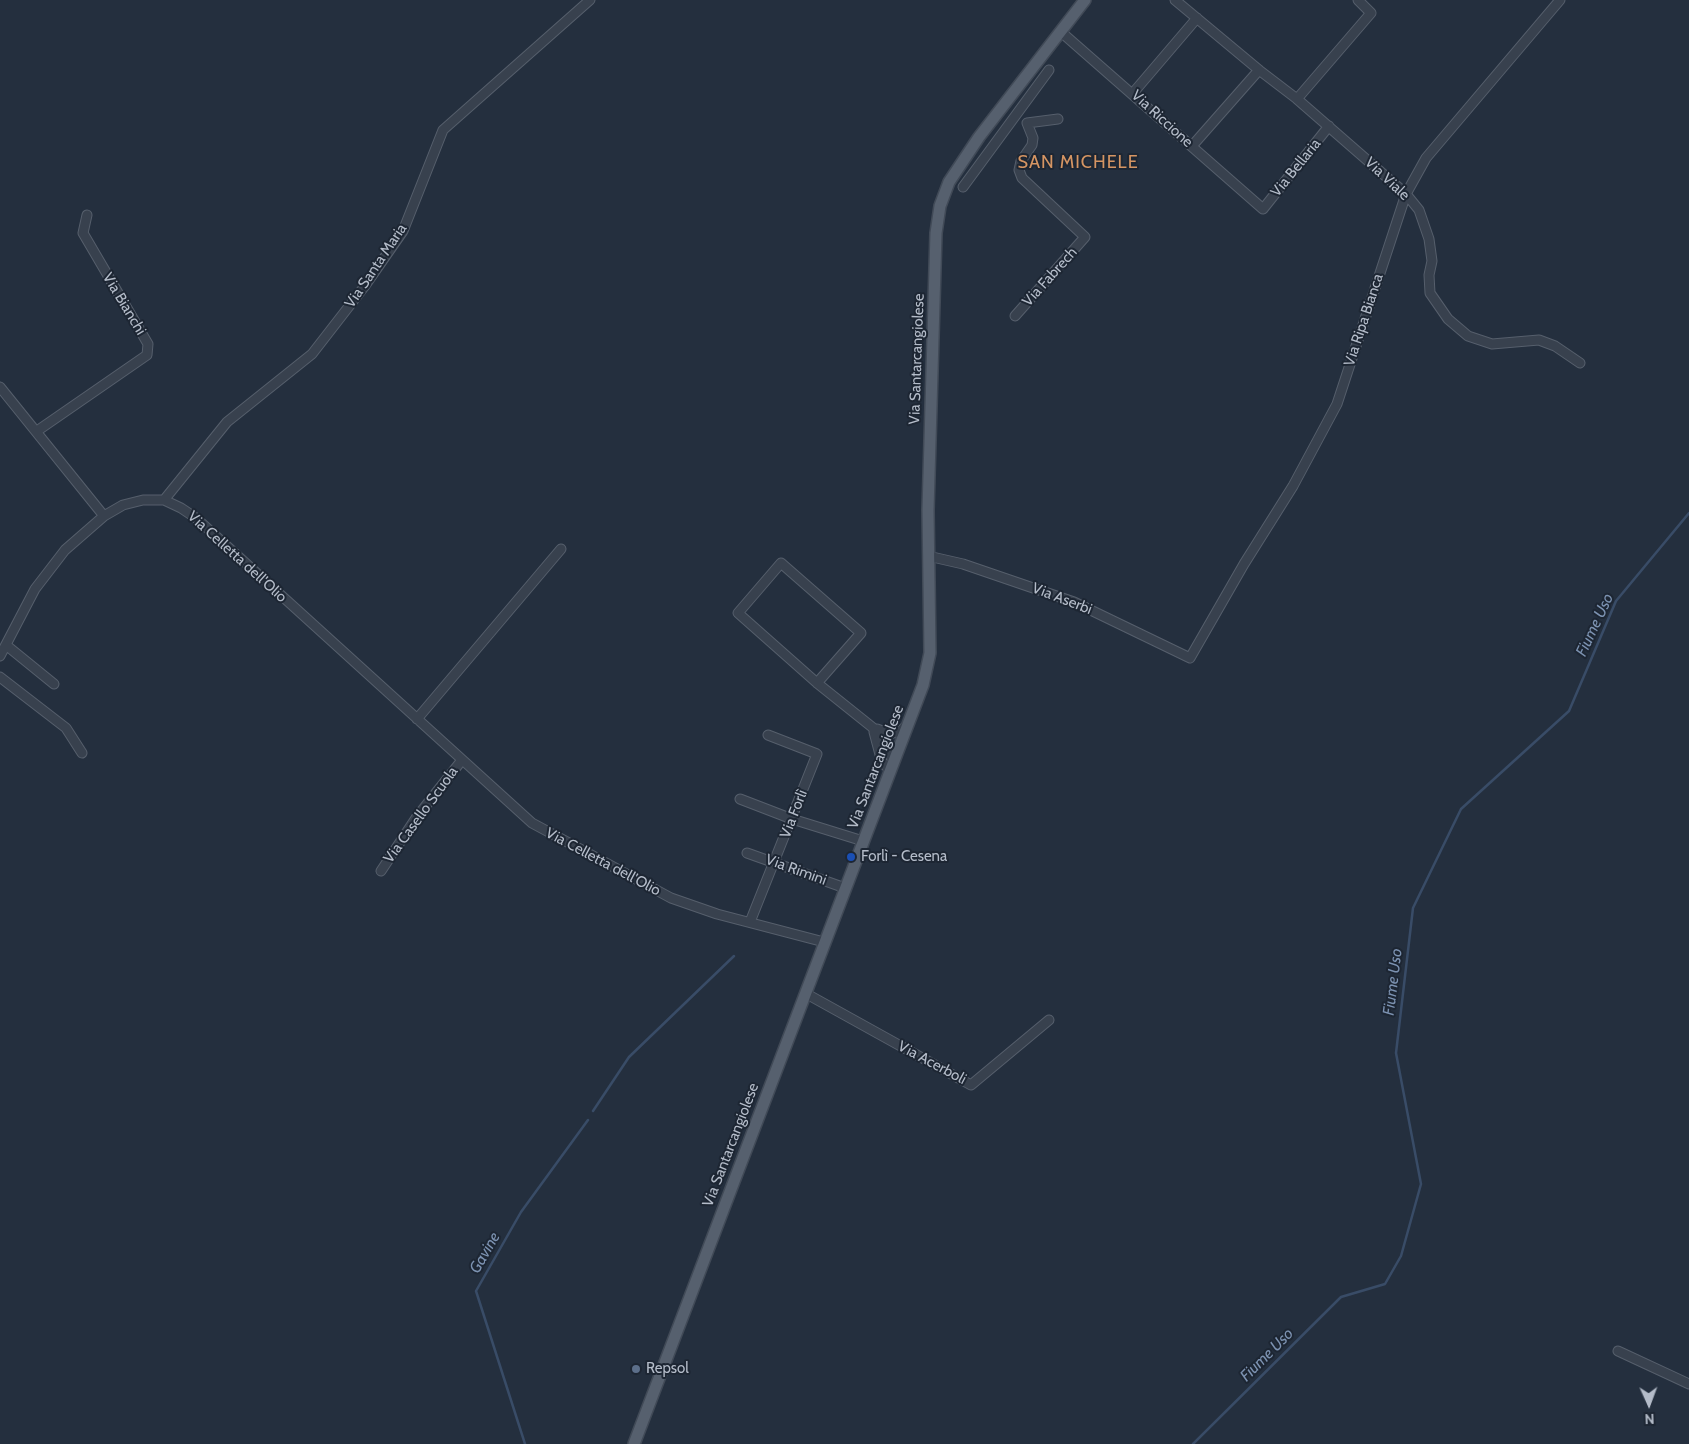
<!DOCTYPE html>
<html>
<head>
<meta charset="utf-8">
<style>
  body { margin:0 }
  #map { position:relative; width:1689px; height:1444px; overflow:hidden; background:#242f3e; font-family:Cabin,sans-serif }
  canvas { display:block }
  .north { position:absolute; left:1624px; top:1379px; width:50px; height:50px; -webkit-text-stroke:4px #1d2633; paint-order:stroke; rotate:178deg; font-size:14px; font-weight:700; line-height:20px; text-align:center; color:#b4bcc9 }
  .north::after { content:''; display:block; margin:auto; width:18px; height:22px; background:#b4bcc9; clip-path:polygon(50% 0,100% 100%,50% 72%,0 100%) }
</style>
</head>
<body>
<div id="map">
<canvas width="1689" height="1444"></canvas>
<div class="north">N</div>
</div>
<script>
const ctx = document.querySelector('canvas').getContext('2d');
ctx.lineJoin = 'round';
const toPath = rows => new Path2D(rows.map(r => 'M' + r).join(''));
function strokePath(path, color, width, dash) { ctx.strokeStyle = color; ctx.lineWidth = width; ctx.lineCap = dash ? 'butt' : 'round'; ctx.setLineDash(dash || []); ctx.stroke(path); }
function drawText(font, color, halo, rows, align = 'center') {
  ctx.font = font + ' Cabin,sans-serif'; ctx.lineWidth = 4; ctx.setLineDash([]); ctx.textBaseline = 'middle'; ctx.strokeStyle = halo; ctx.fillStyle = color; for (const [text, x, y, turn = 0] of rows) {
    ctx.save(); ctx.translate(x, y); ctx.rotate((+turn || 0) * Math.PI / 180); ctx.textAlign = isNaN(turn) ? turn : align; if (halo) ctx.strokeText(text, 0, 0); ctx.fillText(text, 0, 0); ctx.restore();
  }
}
strokePath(toPath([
  [593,1111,629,1057,734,956],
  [525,1444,476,1291,521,1212,588,1120],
  [1193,1444,1341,1297,1385,1284,1401,1256,1421,1184,1396,1053,1413,908,1461,809,1569,711,1616,601,1689,513]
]), '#394c67', 2.5);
const minor = toPath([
  [1175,0,1259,70,1297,99,1406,194,1419,210,1429,239,1432,261,1429,275,1430,293,1448,319,1468,336,1492,344,1539,340,1555,346,1580,363],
  [1060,31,1263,209,1329,126],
  [1133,93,1197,18],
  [1297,99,1371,13,1358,0],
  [1027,123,1058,119],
  [1192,146,1259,70],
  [963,187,1049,70],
  [1015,316,1085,237,1022,178,1019,170,1021,161,1032,145,1033,138,1027,123],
  [0,387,104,516],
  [37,431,147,355,148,344,83,233,87,215],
  [164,500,227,422,312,354,364,287,403,231,443,130,590,0],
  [928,556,963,564,1074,602,1190,658,1244,564,1293,486,1337,404,1406,194,1426,158,1560,0],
  [6,645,54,684],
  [0,656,35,589,65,550,104,516,123,505,143,500,164,500,181,508,196,518,532,823,671,898,717,914,824,942],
  [0,677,66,728,82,753],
  [817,683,861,633,781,563,738,613,817,683,872,727,880,735,893,760],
  [417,719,561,549],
  [877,729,890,734,900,731,908,725],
  [874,732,882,762,890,770],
  [740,799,792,819,863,841],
  [747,853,845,888],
  [381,871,416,818,462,760],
  [750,922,817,754,768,735],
  [805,993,971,1085,1049,1020],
  [1618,1351,1689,1384]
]);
const major = toPath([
  [634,1444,923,685,930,653,928,510,936,233,940,206,949,182,979,137,1085,0]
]);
strokePath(minor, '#565f6c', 11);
strokePath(major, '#414a57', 14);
strokePath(minor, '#38414e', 9);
strokePath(major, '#56606e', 11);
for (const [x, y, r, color] of [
  [851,857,5,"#1a4fb4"],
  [636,1369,5,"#5c6f8a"]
]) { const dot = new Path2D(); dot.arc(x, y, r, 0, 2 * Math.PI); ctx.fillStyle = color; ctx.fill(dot); strokePath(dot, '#1d2633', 2); }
drawText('15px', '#b4bcc9', '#1d2633', [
  ["Via Riccione",1162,119,42],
  ["Via Bellaria",1296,168,-51],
  ["Via Viale",1387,179,43],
  ["Via Santa Maria",376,266,-56],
  ["Via Fabrech",1050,277,-48],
  ["Via Bianchi",124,304,59],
  ["Via Ripa Bianca",1364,320,-72],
  ["Via Santarcangiolese",917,359,-88],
  ["Via Celletta dell'Olio",237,557,42],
  ["Via Aserbi",1062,599,21],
  ["Via Santarcangiolese",876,767,-69],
  ["Via Forlì",794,814,-69],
  ["Via Casello Scuola",421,815,-54],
  ["Via Celletta dell'Olio",603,862,28],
  ["Via Rimini",796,870,20],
  ["Via Acerboli",932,1063,28],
  ["Via Santarcangiolese",731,1145,-69]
]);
drawText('15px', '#b4bcc9', '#1d2633', [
  ["Forlì - Cesena",861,857],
  ["Repsol",646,1369]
], 'left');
drawText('italic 16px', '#7c92b1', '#1d2633', [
  ["Fiume Uso",1595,625,-65],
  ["Fiume Uso",1393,982,-83],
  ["Gavine",485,1253,-60],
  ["Fiume Uso",1267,1355,-45]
]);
ctx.letterSpacing = '1px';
drawText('18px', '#d59563', '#1d2633', [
  ["SAN MICHELE",1078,163]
]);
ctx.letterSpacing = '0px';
</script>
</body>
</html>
